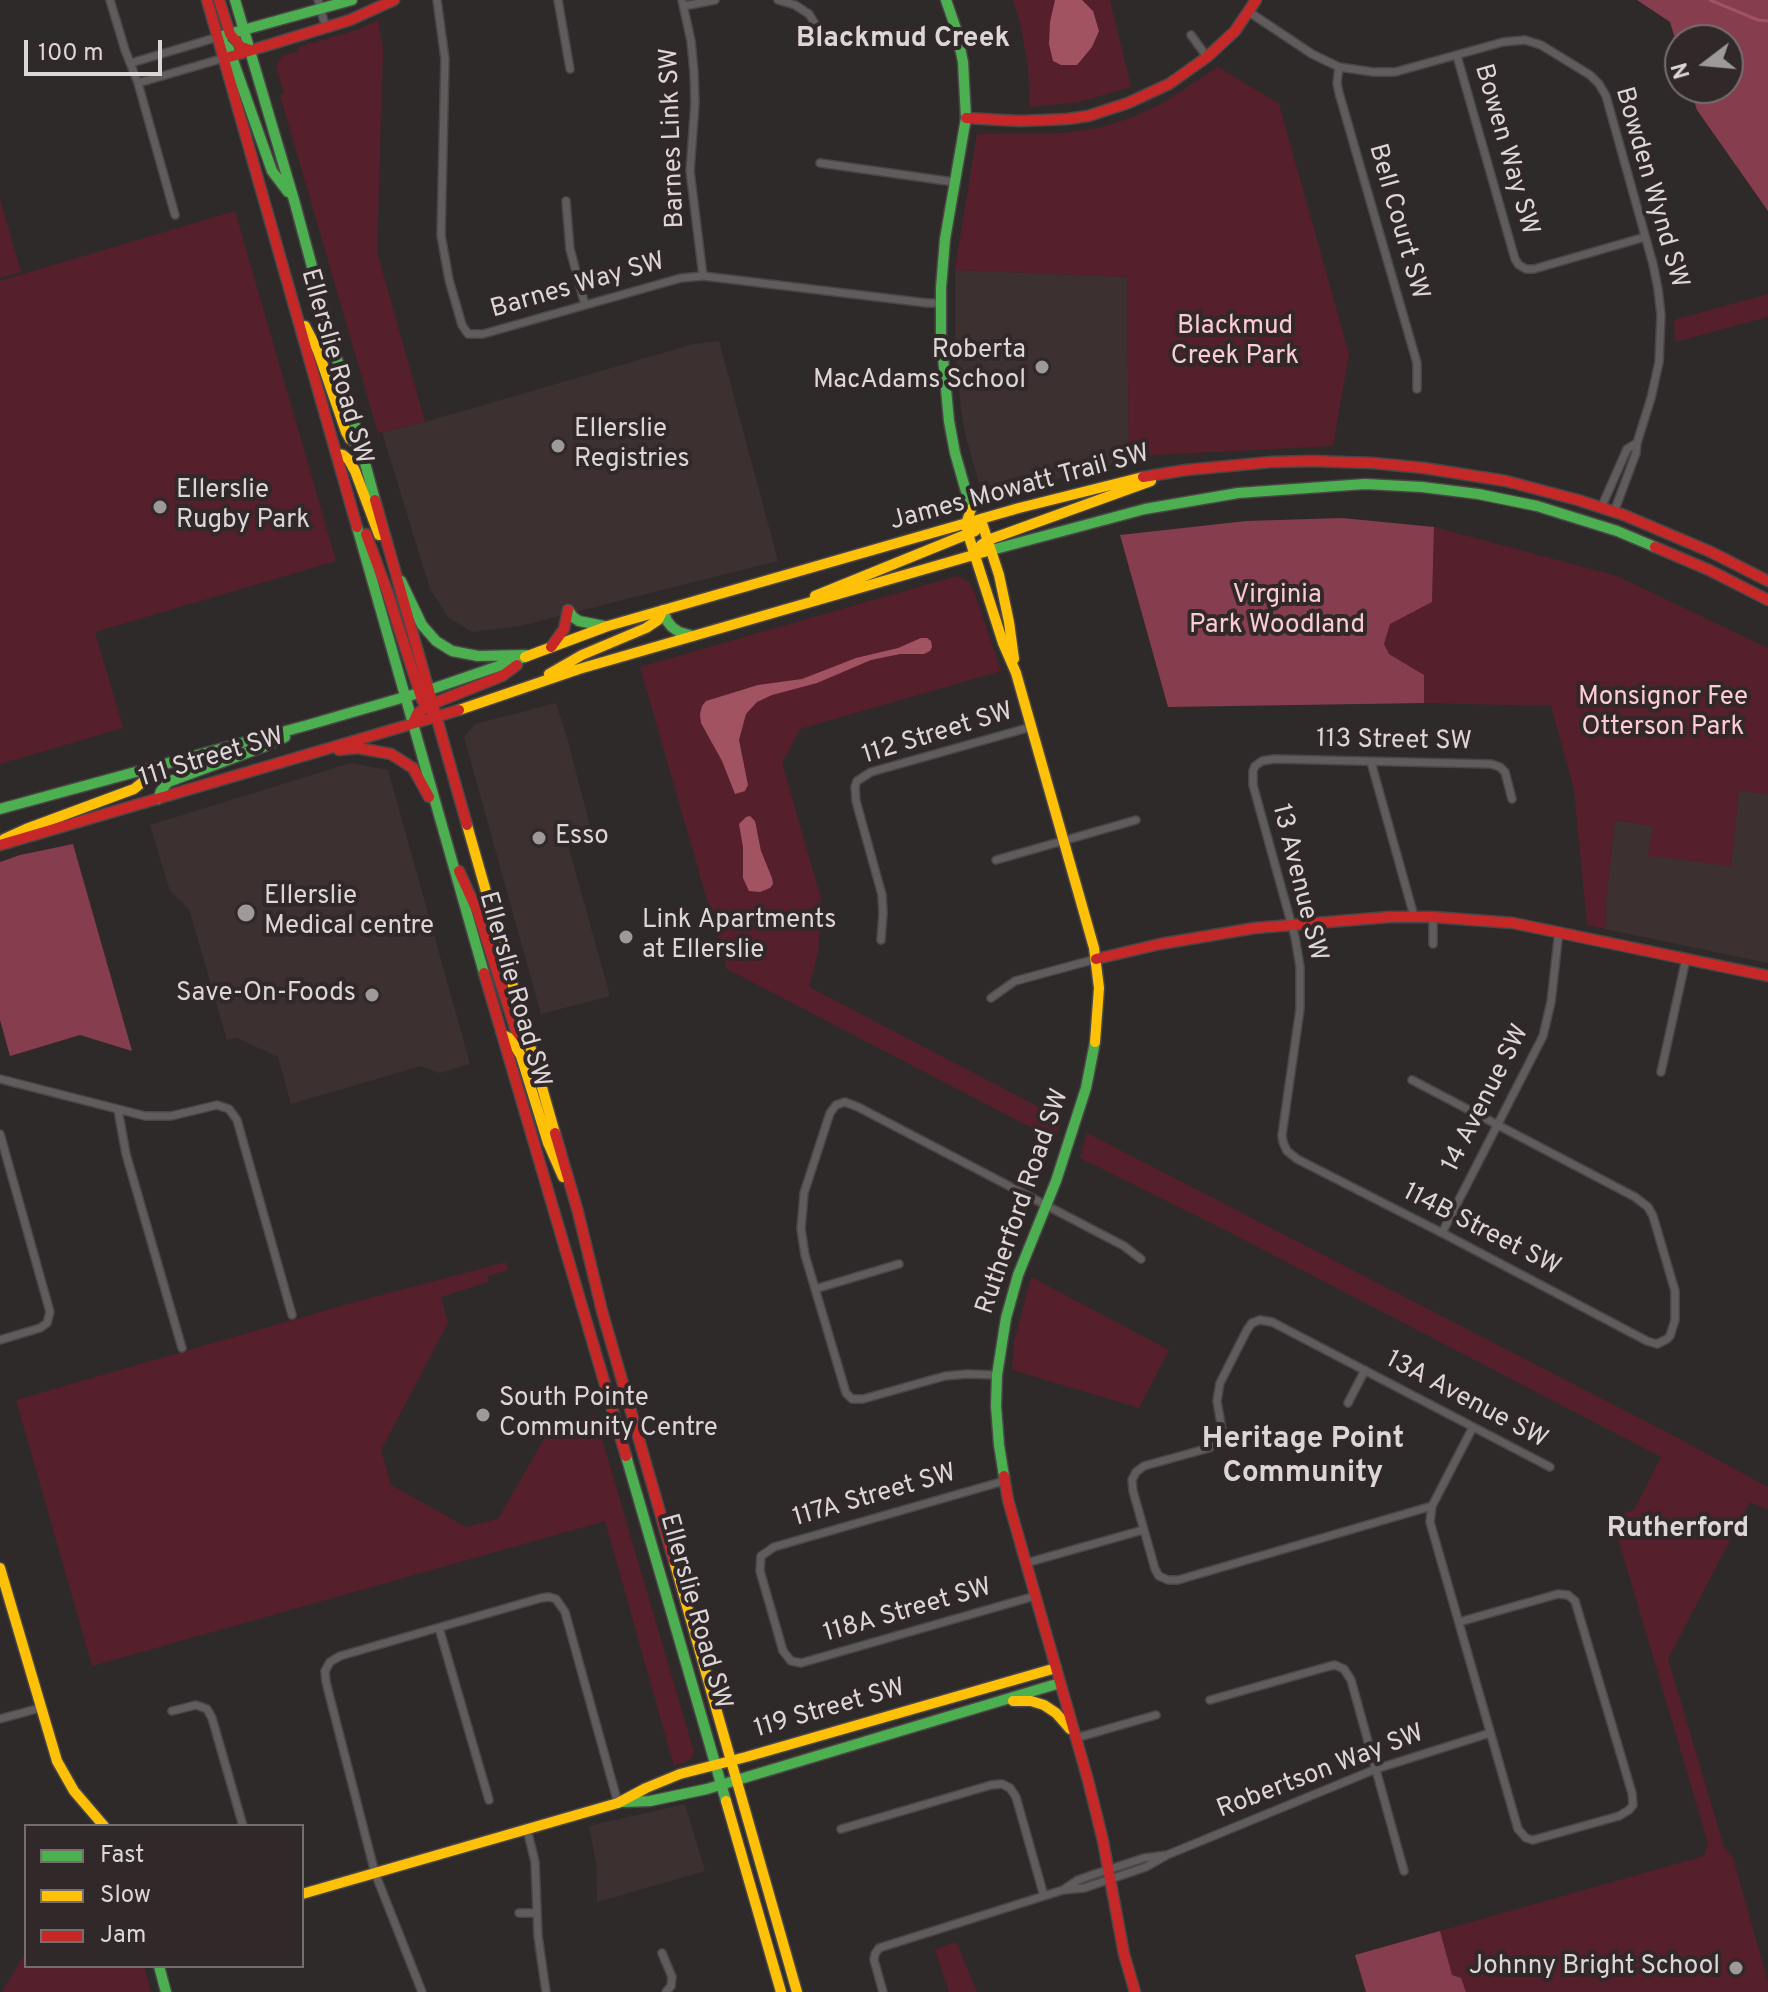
<!DOCTYPE html>
<html>
<head>
<meta charset="utf-8">
<style>
  body { margin:0 }
  #map { position:relative; width:1768px; height:1992px; overflow:hidden; background:#2f2a2a; font-family:Overpass,sans-serif }
  canvas { display:block }
  .legend { position:absolute; left:24px; top:1824px; width:280px; height:144px; box-sizing:border-box; background:#312829; border:2px solid #756e6f; margin:0; padding:10px 14px; list-style:none; font-size:24px; color:#dcd6d7 }
  .legend li { display:flex; align-items:center; gap:16px; height:40px }
  .legend b { width:40px; border:2px solid #756e6f }
  .north { position:absolute; left:1664px; top:24px; width:80px; height:80px; box-sizing:border-box; background:#312829; border:2px solid #756e6f; border-radius:50%; rotate:254deg; font-size:22px; font-weight:700; line-height:32px; text-align:center; color:#dcd6d7 }
  .north::after { content:''; display:block; margin:auto; width:28px; height:36px; background:#9f9a9a; clip-path:polygon(50% 0,100% 100%,50% 72%,0 100%) }
  .scale { position:absolute; left:24px; top:40px; width:138px; height:36px; box-sizing:border-box; border:4px solid #dcd6d7; border-top:0; padding-left:10px; font-size:24px; line-height:28px; white-space:nowrap; color:#dcd6d7; -webkit-text-stroke:6px #312829; paint-order:stroke }
</style>
</head>
<body>
<div id="map">
<canvas width="1768" height="1992"></canvas>
<ul class="legend">
<li><b style="height:10px;background:#4caf50"></b>Fast</li>
<li><b style="height:10px;background:#ffc107"></b>Slow</li>
<li><b style="height:10px;background:#c62828"></b>Jam</li>
</ul>
<div class="north">N</div>
<div class="scale">100 m</div>
</div>
<script>
const ctx = document.querySelector('canvas').getContext('2d');
ctx.lineJoin = 'round';
function fillPath(path, color) { ctx.fillStyle = color; ctx.fill(path, 'evenodd'); }
const toPath = rows => new Path2D(rows.map(r => 'M' + r).join(''));
function strokePath(path, color, width, dash) { ctx.strokeStyle = color; ctx.lineWidth = width; ctx.lineCap = dash ? 'butt' : 'round'; ctx.setLineDash(dash || []); ctx.stroke(path); }
function drawText(font, color, halo, rows, align = 'center') {
  ctx.font = font + ' Overpass,sans-serif'; ctx.lineWidth = 8; ctx.setLineDash([]); ctx.textBaseline = 'middle'; ctx.strokeStyle = halo; ctx.fillStyle = color; for (const [text, x, y, turn = 0] of rows) {
    ctx.save(); ctx.translate(x, y); ctx.rotate((+turn || 0) * Math.PI / 180); ctx.textAlign = isNaN(turn) ? turn : align; if (halo) ctx.strokeText(text, 0, 0); ctx.fillText(text, 0, 0); ctx.restore();
  }
}
fillPath(toPath([
  [955,270,1127,277,1129,461,991,495,981,490,965,433,961,409,955,348],
  [719,341,778,561,520,626,472,632,448,617,430,589,382,432,425,422,694,344],
  [556,703,568,741,593,838,568,845,610,996,541,1014,464,737,475,724],
  [351,763,388,770,470,1064,439,1073,421,1066,291,1104,278,1057,237,1038,227,1040,189,909,170,891,150,825],
  [1739,791,1768,794,1768,963,1605,929,1606,901,1615,820,1653,826,1648,855,1731,866],
  [685,1804,705,1871,597,1902,596,1862,589,1826]
]), '#3d3031');
fillPath(toPath([
  [1013,0,1110,0,1131,87,1079,102,1030,107,1028,65,1020,23],
  [378,20,383,49,377,252,425,422,378,433,280,95,284,93,276,67,282,56,299,51,299,47,360,29],
  [1218,67,1279,104,1349,354,1333,446,1154,455,1129,461,1127,277,955,270,977,134,1065,133,1098,128,1131,118,1161,104],
  [0,199,21,272,0,278],
  [235,211,336,561,95,632,123,728,0,764,0,281],
  [1768,294,1768,317,1675,342,1674,320],
  [1434,527,1617,576,1768,648,1768,794,1739,791,1731,866,1648,856,1652,826,1615,820,1606,901,1605,929,1587,925,1574,789,1551,706,1424,703,1424,675,1389,654,1384,645,1390,624,1432,602],
  [957,576,968,581,973,589,1001,671,800,729,782,763,821,899,818,953,809,987,1062,1119,1055,1140,727,969,640,667],
  [1087,1133,1674,1436,1768,1487,1768,1510,1750,1502,1668,1659,1724,1847,1733,1858,1768,1982,1768,1992,1366,1992,1355,1955,1704,1856,1708,1843,1612,1518,1634,1510,1661,1457,1227,1231,1080,1158],
  [506,1262,508,1270,488,1276,488,1282,441,1297,448,1323,381,1450,391,1485,466,1527,498,1519,551,1427,595,1415,694,1752,691,1759,674,1766,605,1521,92,1666,16,1400,348,1304],
  [1031,1277,1169,1350,1139,1408,1012,1370,1014,1342],
  [956,1942,977,1992,949,1992,935,1949],
  [26,1951,26,1966,144,1966,151,1992,2,1992]
]), '#561f2c');
fillPath(toPath([
  [1637,0,1768,0,1768,211,1697,110,1690,88,1728,88,1728,40,1680,40,1680,55,1670,22],
  [1342,518,1434,527,1432,602,1390,624,1384,644,1389,654,1424,675,1424,703,1168,707,1120,535,1246,521],
  [73,844,132,1051,80,1035,10,1056,0,1020,0,862,20,855],
  [1440,1931,1452,1975,1461,1978,1466,1992,1366,1992,1355,1955]
]), '#863d4d');
fillPath(toPath([
  [1055,0,1082,0,1093,11,1099,31,1092,47,1077,65,1061,65,1053,61,1049,44,1050,22],
  [921,638,927,638,931,641,932,647,930,651,924,654,900,654,871,660,817,683,772,695,757,702,746,714,739,740,748,785,745,791,735,794,722,761,701,723,700,714,702,706,706,701,758,685,802,679,856,658,898,648],
  [750,816,755,821,761,851,772,878,773,884,770,888,760,892,749,891,743,878,743,847,739,824,746,817]
]), '#a25362');
strokePath(toPath([
  [1710,0,1758,20,1768,21]
]), '#a25362', 3);
const street = toPath([
  [110,0,125,50,138,83,175,215],
  [318,0,326,28],
  [437,0,445,59,441,235,449,280,462,325,468,334,483,334,681,278,703,276,927,303,940,303],
  [558,0,570,69],
  [682,0,691,41,694,72,695,103,690,171,703,276],
  [778,0,795,5,809,14,820,32],
  [684,6,715,0],
  [1249,12,1312,54,1339,67,1373,72,1395,72,1503,42,1525,40,1541,45,1590,75,1599,84,1606,96,1653,264,1658,289,1661,315,1659,362,1651,398,1637,443,1636,453,1614,512],
  [1191,35,1207,57],
  [1457,56,1515,259,1519,265,1526,269,1534,269,1645,237],
  [131,63,218,37],
  [1339,67,1337,83,1339,93,1417,363,1417,389],
  [138,83,224,58],
  [820,163,954,182],
  [566,201,570,249,585,305],
  [1601,508,1627,449,1637,443],
  [1371,762,1414,916],
  [996,860,1136,820],
  [881,940,883,913,882,895,856,801,855,787,857,781,871,772,1031,727],
  [1433,944,1433,917],
  [991,998,1015,981,1096,959],
  [1661,1072,1686,959],
  [0,1079,145,1116,171,1116,217,1105,229,1109,237,1120,292,1315],
  [1412,1080,1635,1197,1648,1207,1653,1216,1675,1291,1675,1320,1670,1336,1667,1339,1657,1344,1647,1341,1448,1236,1297,1159,1287,1151,1283,1142,1282,1135,1300,1009,1300,967,1295,937,1253,785,1253,771,1255,766,1262,761,1274,759,1491,764,1500,767,1505,772,1512,799],
  [118,1110,126,1154,182,1348],
  [0,1134,50,1312,47,1323,40,1328,0,1340],
  [1442,1233,1543,1036,1551,1002,1559,931],
  [815,1289,899,1264],
  [997,1375,967,1374,945,1376,863,1399,852,1399,846,1393,805,1255,801,1229,804,1193,830,1113,836,1105,845,1102,858,1107,1124,1246,1141,1259],
  [1348,1403,1365,1370],
  [1004,1481,774,1547,761,1556,760,1571,783,1651,791,1661,801,1663,1035,1596],
  [1432,1506,1178,1580,1168,1580,1159,1576,1155,1569,1133,1491,1132,1480,1136,1472,1144,1466,1209,1448,1217,1443,1222,1430,1217,1401,1220,1383,1247,1330,1252,1323,1260,1320,1272,1322,1550,1467],
  [1026,1563,1143,1530],
  [1459,1622,1558,1594,1568,1595,1575,1601,1632,1793,1633,1805,1629,1810,1619,1816,1533,1840,1526,1838,1518,1829,1430,1522,1432,1506,1473,1427],
  [439,1628,489,1800],
  [1210,1700,1330,1666,1335,1665,1344,1669,1351,1680,1404,1871],
  [172,1711,196,1705,207,1709,212,1718,243,1826],
  [0,1719,40,1708],
  [1076,1738,1156,1715],
  [527,1829,535,1862,538,1936,546,1992],
  [841,1829,991,1785,1002,1784,1010,1788,1016,1797,1044,1896],
  [1167,1855,1144,1858,1095,1874,1078,1880,1063,1890,1084,1888,1146,1867,1167,1855,1376,1769,1490,1733],
  [519,1913,537,1913],
  [662,1953,672,1977,671,1986,666,1992],
  [422,1992,375,1873,326,1682,325,1671,330,1662,340,1656,541,1598,549,1597,556,1599,565,1612,618,1803],
  [883,1992,874,1960,875,1954,879,1948,1063,1890]
]);
const fast = toPath([
  [235,0,294,200,375,500],
  [946,0,956,29,963,62,966,118,945,239,941,288,941,336,949,421,955,453,971,509],
  [218,37,352,0],
  [218,38,229,49,272,171,288,192],
  [357,527,484,973],
  [984,552,1145,509,1238,493,1365,484,1422,487,1478,494,1537,506,1617,531,1655,547],
  [401,581,422,625,436,641,452,651,478,656,526,655],
  [568,610,573,617,579,621,604,626],
  [663,610,667,621,672,627,679,632,693,636],
  [158,799,161,791,168,782,263,747,285,737],
  [0,809,308,725,429,690,525,657],
  [626,1456,726,1801],
  [1004,1476,999,1445,996,1406,997,1375,1006,1318,1018,1275,1056,1181,1086,1088,1095,1042],
  [624,1802,650,1801,707,1789,1060,1683],
  [159,1966,166,1992]
]);
const slow = toPath([
  [305,326,318,351,346,432,350,439,360,446],
  [337,454,343,455,349,460,355,471,379,535],
  [971,509,966,524,968,534,1003,643,1016,673,1094,948,1099,988,1095,1042],
  [981,520,999,575,1009,622,1014,659],
  [975,555,981,545,988,540,1151,481],
  [815,596,975,531,981,520],
  [525,657,608,626,1019,508,1143,477],
  [549,674,582,655,646,628,658,620,663,610],
  [459,710,579,669,984,552],
  [467,825,555,1133],
  [4,839,26,829,134,789,145,780,148,775,148,769],
  [503,1035,510,1038,521,1056,548,1143,563,1177],
  [674,1561,797,1992],
  [0,1568,57,1761,74,1791,104,1826],
  [1013,1701,1031,1701,1044,1705,1056,1713,1070,1729],
  [726,1801,781,1992],
  [302,1894,618,1803,646,1788,680,1774,746,1757,1056,1668]
]);
const jam = toPath([
  [207,0,357,527],
  [219,0,230,34,241,47,250,50],
  [226,58,350,20,394,0],
  [966,118,1020,121,1067,119,1088,116,1128,103,1169,84,1207,57,1235,31,1256,0],
  [1143,477,1186,470,1271,462,1312,461,1373,463,1424,468,1506,481,1578,500,1624,515,1711,552,1768,581],
  [375,500,467,825],
  [366,534,387,591,422,700,436,715],
  [1655,547,1709,570,1768,600],
  [551,647,564,629,568,610],
  [413,723,417,714,427,706,502,676,517,665],
  [339,750,358,748,391,754,413,768,429,797],
  [0,845,459,710],
  [459,871,478,913,516,1031,520,1036,529,1040],
  [1096,959,1160,944,1255,928,1389,917,1433,917,1513,923,1768,976],
  [484,973,626,1456],
  [555,1133,578,1212,602,1311,674,1561],
  [1004,1476,1008,1500,1088,1780,1103,1841,1124,1954,1135,1992]
]);
strokePath(street, '#4a4647', 10);
strokePath(fast, '#4a4647', 13);
strokePath(slow, '#4a4647', 13);
strokePath(jam, '#4a4647', 13);
strokePath(street, '#605b5c', 7);
strokePath(fast, '#4caf50', 10);
strokePath(slow, '#ffc107', 10);
strokePath(jam, '#c62828', 10);
for (const [x, y, r, color] of [
  [1042,367,8,"#9f9a9a"],
  [558,446,8,"#9f9a9a"],
  [160,507,8,"#9f9a9a"],
  [539,838,8,"#9f9a9a"],
  [246,913,10,"#9f9a9a"],
  [626,937,8,"#9f9a9a"],
  [372,995,8,"#9f9a9a"],
  [483,1415,8,"#9f9a9a"],
  [1736,1968,8,"#9f9a9a"]
]) { const dot = new Path2D(); dot.arc(x, y, r, 0, 2 * Math.PI); ctx.fillStyle = color; ctx.fill(dot); strokePath(dot, '#312829', 3); }
drawText('26px', '#dcd6d7', '#312829', [
  ["Barnes Link SW",674,138,-92],
  ["Bowen Way SW",1505,150,74],
  ["Bowden Wynd SW",1650,188,74],
  ["Bell Court SW",1397,222,74],
  ["Barnes Way SW",578,287,-16],
  ["Ellerslie Road SW",335,367,74],
  ["James Mowatt Trail SW",1020,489,-15],
  ["112 Street SW",938,735,-17],
  ["113 Street SW",1394,742,1],
  ["111 Street SW",212,759,-17],
  ["13 Avenue SW",1298,883,76],
  ["Ellerslie Road SW",513,990,74],
  ["14 Avenue SW",1487,1099,-63],
  ["Rutherford Road SW",1024,1202,-71],
  ["114B Street SW",1481,1231,27],
  ["13A Avenue SW",1466,1401,28],
  ["117A Street SW",875,1497,-16],
  ["Ellerslie Road SW",694,1612,74],
  ["118A Street SW",908,1612,-16],
  ["119 Street SW",830,1710,-16],
  ["Robertson Way SW",1321,1773,-21]
]);
drawText('26px', '#fdcbd2', '#312829', [
  ["Blackmud",1235,328],
  ["Creek Park",1235,358],
  ["Virginia",1277,597],
  ["Park Woodland",1277,627],
  ["Monsignor Fee",1663,699],
  ["Otterson Park",1663,729]
]);
drawText('26px', '#dcd6d7', '#312829', [
  ["Roberta",1026,352,"right"],
  ["MacAdams School",1026,382,"right"],
  ["Ellerslie",574,431],
  ["Registries",574,461],
  ["Ellerslie",176,492],
  ["Rugby Park",176,522],
  ["Esso",555,838],
  ["Ellerslie",264,898],
  ["Medical centre",264,928],
  ["Link Apartments",642,922],
  ["at Ellerslie",642,952],
  ["Save-On-Foods",356,995,"right"],
  ["South Pointe",499,1400],
  ["Community Centre",499,1430],
  ["Johnny Bright School",1720,1968,"right"]
], 'left');
drawText('bold 28px', '#dcd6d7', '#312829', [
  ["Blackmud Creek",903,40],
  ["Rutherford",1678,1530]
]);
drawText('bold 30px', '#dcd6d7', '#312829', [
  ["Heritage Point",1303,1441],
  ["Community",1303,1475]
]);
</script>
</body>
</html>
